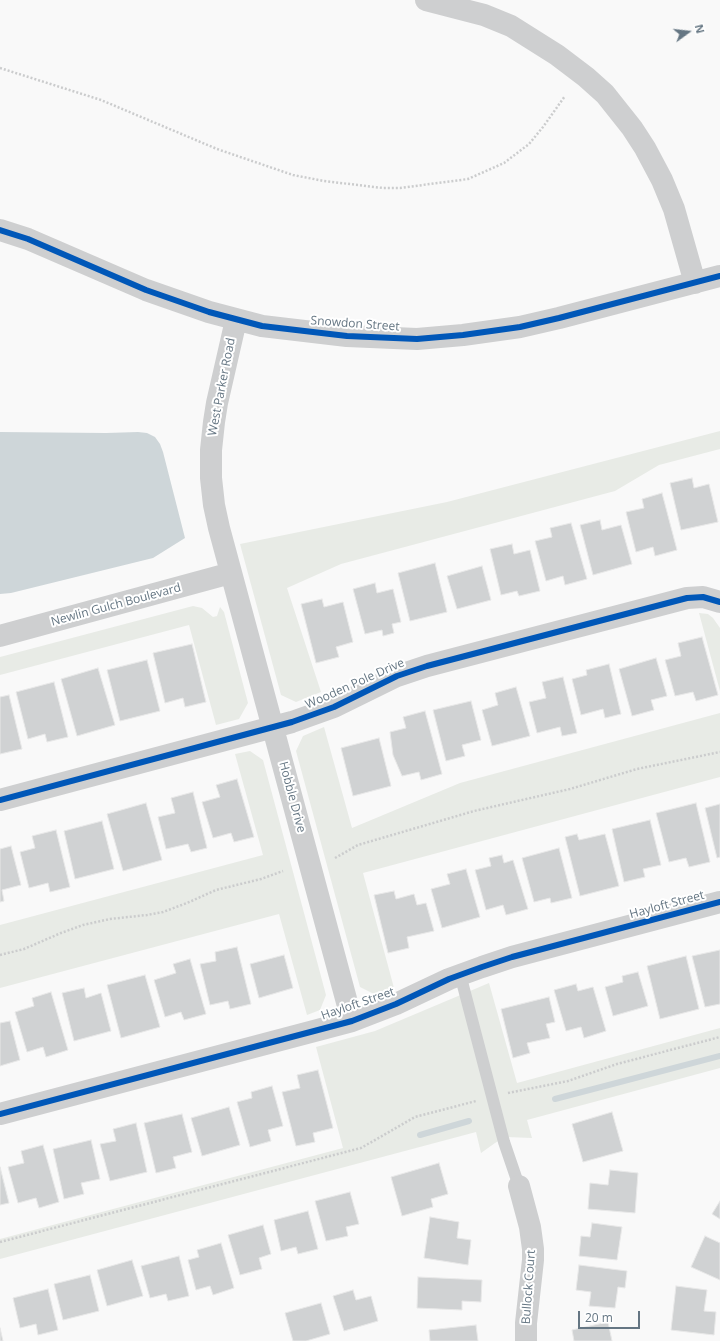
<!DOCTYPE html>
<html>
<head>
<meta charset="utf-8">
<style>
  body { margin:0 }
  #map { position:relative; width:720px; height:1341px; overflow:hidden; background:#f9f9f9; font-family:"Open Sans",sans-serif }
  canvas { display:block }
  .north { position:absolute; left:668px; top:12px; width:40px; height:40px; -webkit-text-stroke:3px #fff; paint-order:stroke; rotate:75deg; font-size:11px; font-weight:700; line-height:16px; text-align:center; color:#657683 }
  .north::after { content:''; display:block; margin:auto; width:14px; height:18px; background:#657683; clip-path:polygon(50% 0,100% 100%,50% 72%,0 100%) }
  .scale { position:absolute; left:578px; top:1311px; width:62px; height:18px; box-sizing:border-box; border:2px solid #657683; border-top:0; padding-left:5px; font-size:12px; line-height:14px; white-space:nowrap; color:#657683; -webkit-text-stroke:3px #fff; paint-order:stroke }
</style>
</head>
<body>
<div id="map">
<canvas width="720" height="1341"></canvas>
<div class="north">N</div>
<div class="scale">20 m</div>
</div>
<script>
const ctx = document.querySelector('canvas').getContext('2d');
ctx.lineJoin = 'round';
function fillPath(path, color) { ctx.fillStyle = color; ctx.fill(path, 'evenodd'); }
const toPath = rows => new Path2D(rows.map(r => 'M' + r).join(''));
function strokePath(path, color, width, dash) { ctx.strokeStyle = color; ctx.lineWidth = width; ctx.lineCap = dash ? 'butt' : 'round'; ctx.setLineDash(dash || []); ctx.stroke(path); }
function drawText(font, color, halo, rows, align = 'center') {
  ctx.font = font + ' "Open Sans",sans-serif'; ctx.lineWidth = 4; ctx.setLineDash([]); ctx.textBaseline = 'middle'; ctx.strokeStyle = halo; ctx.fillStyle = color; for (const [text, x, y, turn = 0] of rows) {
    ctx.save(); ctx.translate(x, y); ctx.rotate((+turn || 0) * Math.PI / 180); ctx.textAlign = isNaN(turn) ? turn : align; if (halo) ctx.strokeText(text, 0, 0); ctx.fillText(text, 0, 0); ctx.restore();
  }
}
fillPath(toPath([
  [720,431,720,449,659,465,615,491,341,564,287,588,321,692,296,702,281,695,240,544,447,502],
  [193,606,202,608,213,617,217,616,220,607,224,612,248,703,239,719,216,725,189,625,0,675,0,657],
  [699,613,708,614,713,618,720,628,720,691],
  [720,713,720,777,363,873,394,988,379,995,374,994,360,987,296,751,303,736,324,727,352,828,460,783],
  [250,751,263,760,326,995,320,1010,307,1015,279,914,0,988,0,925,263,855,235,754],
  [489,983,517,1083,720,1028,720,1068,527,1120,532,1138,506,1137,495,1143,481,1153,476,1132,0,1259,0,1239,343,1148,316,1047,375,1031]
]), '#e8ebe6');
fillPath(toPath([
  [0,432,106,433,138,432,147,433,155,437,160,444,163,452,185,538,153,558,11,593,0,594]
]), '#ced6d9');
strokePath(toPath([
  [555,1099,720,1056],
  [420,1135,469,1121]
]), '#ced6d9', 6);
const building = toPath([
  [692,478,694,488,709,484,718,522,681,530,670,483,692,478],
  [662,493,677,550,655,556,653,547,636,552,626,512,644,508,642,499,662,493],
  [600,520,602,530,621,525,632,564,593,575,580,525,600,520],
  [571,523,587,579,565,585,563,576,546,581,535,541,552,537,550,528,571,523],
  [512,544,514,554,530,550,540,591,519,596,517,591,501,595,490,549,512,544],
  [435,563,447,612,410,621,398,573,435,563],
  [482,566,491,600,457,609,447,576,482,566],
  [375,583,377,593,393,589,401,622,392,624,394,633,383,636,382,630,365,634,353,589,375,583],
  [322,599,324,607,343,602,353,642,336,647,339,657,316,663,301,604,322,599],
  [702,637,718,695,696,701,693,692,675,696,665,660,681,656,678,643,702,637],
  [192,644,206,702,185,707,183,698,165,703,153,653,192,644],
  [656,658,667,696,651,700,654,710,632,716,619,669,656,658],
  [147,660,160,711,120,721,107,670,147,660],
  [609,664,621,714,605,718,603,709,581,715,572,679,587,675,586,670,609,664],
  [98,668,115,725,77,736,61,679,98,668],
  [563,677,577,733,562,736,560,727,537,733,529,702,546,698,542,682,563,677],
  [54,682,68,737,47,742,45,734,28,739,16,692,54,682],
  [516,687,530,736,492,746,482,710,498,705,495,693,516,687],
  [9,695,22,749,0,754,0,697,9,695],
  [471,701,481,740,462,745,465,756,446,761,433,710,471,701],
  [425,711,442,774,421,780,419,772,402,776,393,755,390,732,406,728,403,717,425,711],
  [379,738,391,786,353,796,341,748,379,738],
  [237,779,254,837,234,842,231,833,213,838,202,802,220,797,216,785,237,779],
  [193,792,207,848,191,852,188,844,166,849,158,817,175,813,171,798,193,792],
  [146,803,162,860,123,871,107,814,146,803],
  [696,803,710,862,689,867,686,858,669,862,656,813,696,803],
  [720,804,720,857,717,858,705,808,720,804],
  [650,820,661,865,643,869,645,877,624,882,612,829,650,820],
  [102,821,114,869,75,879,64,831,102,821],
  [56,830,70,887,50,892,48,883,29,888,20,852,35,848,32,836,56,830],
  [577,834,579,840,605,834,619,886,580,896,565,837,577,834],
  [11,846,21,885,2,890,4,901,0,902,0,849,11,846],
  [559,848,572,898,551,903,550,898,534,902,522,858,559,848],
  [502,855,504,863,513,860,528,909,506,915,503,905,486,910,475,870,491,866,489,858,502,855],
  [466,869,480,917,442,928,431,889,450,884,447,874,466,869],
  [394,891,396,899,414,894,417,905,426,903,434,931,407,937,409,948,388,953,374,895,394,891],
  [237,947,251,1004,230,1009,228,1001,210,1005,200,964,216,961,215,952,237,947],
  [720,950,720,1004,705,1007,692,956,720,950],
  [284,955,293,988,259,998,250,964,284,955],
  [686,956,699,1009,660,1019,647,966,686,956],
  [190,959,206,1014,184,1020,181,1012,165,1017,154,980,176,973,173,964,190,959],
  [638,972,648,1006,613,1016,605,987,623,982,622,976,638,972],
  [145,975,160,1027,121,1038,107,985,145,975],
  [576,984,578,991,593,987,606,1031,584,1038,581,1027,566,1031,554,990,576,984],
  [84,988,86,998,101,993,111,1031,74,1041,62,993,84,988],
  [51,992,68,1050,46,1057,43,1047,27,1052,15,1012,34,1006,32,998,51,992],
  [549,997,555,1022,546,1024,550,1038,527,1043,530,1053,513,1058,501,1009,549,997],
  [10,1021,20,1060,0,1066,0,1023,10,1021],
  [318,1070,333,1128,313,1133,315,1142,296,1146,282,1092,300,1088,297,1075,318,1070],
  [272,1086,283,1126,268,1130,271,1141,250,1147,237,1102,252,1098,251,1092,272,1086],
  [229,1107,240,1145,202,1156,191,1118,229,1107],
  [612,1112,623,1151,583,1162,572,1124,612,1112],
  [182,1114,192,1152,173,1157,176,1168,156,1173,144,1123,182,1114],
  [136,1123,147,1172,110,1181,100,1144,116,1141,113,1129,136,1123],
  [91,1140,100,1179,81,1183,84,1194,64,1199,53,1149,91,1140],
  [43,1145,59,1202,39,1208,36,1198,18,1203,8,1167,24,1163,21,1151,43,1145],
  [439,1163,448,1194,431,1199,433,1207,402,1216,391,1177,439,1163],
  [0,1167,9,1203,0,1205,0,1167],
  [610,1170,638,1173,635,1213,588,1209,590,1183,608,1185,610,1170],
  [350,1192,359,1224,346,1227,348,1236,326,1241,315,1201,350,1192],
  [720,1201,720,1219,712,1214,720,1201],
  [308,1211,318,1249,298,1254,296,1247,281,1251,274,1220,308,1211],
  [430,1217,459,1222,457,1238,471,1240,468,1265,424,1258,430,1217],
  [592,1223,622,1227,617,1260,579,1256,581,1236,590,1237,592,1223],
  [263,1225,271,1254,259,1258,262,1269,240,1275,228,1235,263,1225],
  [705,1236,720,1243,720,1280,691,1267,705,1236],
  [221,1243,234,1288,213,1295,210,1286,196,1290,188,1260,199,1257,197,1250,221,1243],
  [179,1256,189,1296,168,1301,166,1294,150,1298,141,1266,179,1256],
  [132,1260,143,1296,107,1306,97,1270,132,1260],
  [579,1265,627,1271,625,1288,618,1287,615,1308,589,1306,591,1292,576,1290,579,1265],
  [90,1275,99,1311,63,1320,54,1284,90,1275],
  [418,1277,482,1280,481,1302,462,1301,462,1310,417,1308,418,1277],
  [676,1286,707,1290,704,1311,716,1312,714,1335,671,1330,676,1286],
  [48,1289,58,1330,38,1335,36,1324,20,1328,13,1298,48,1289],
  [353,1290,356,1300,371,1296,378,1321,344,1331,333,1296,353,1290],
  [321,1303,330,1334,306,1341,293,1341,285,1313,321,1303],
  [608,1322,612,1341,574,1341,572,1330,608,1322],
  [476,1325,478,1341,430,1341,429,1330,476,1325],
  [0,1328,3,1341,0,1341,0,1328]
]);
fillPath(building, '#d0d2d3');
strokePath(building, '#e8e8e8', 1);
strokePath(toPath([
  [0,68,101,100,217,149,293,175,324,181,383,188,400,188,468,179,504,163,529,144,543,127,565,96],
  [335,858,358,845,474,811,570,789,637,769,720,752],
  [0,955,24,949,61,933,83,925,110,919,147,915,163,912,187,903,216,890,261,879,283,871],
  [508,1093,568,1081,617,1064,720,1037],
  [0,1242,361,1148,415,1117,476,1101]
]), '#cbcccd', 2.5, [2, 2]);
strokePath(toPath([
  [460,974,504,1142,519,1186]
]), '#cecfd0', 12);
strokePath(toPath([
  [426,0,484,15,511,26,557,55,586,77,605,94,632,128,645,148,662,180,674,209,695,283],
  [0,230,28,239,146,290,209,312,262,326,347,336,417,339,463,335,520,327,559,318,720,276],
  [236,320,217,403,214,422,211,450,211,478,214,505,219,528,352,1021],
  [0,636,231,573],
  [0,800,292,722,334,707,397,676,427,666,687,598,703,597,720,602],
  [0,1114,352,1021,396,1004,449,979,482,967,512,957,720,902],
  [519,1186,530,1227,533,1249,533,1260,526,1323,526,1341]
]), '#cecfd0', 22);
strokePath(toPath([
  [0,230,28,239,146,290,209,312,262,326,347,336,417,339,463,335,520,327,559,318,720,276],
  [0,800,292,722,334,707,397,676,427,666,687,598,703,597,720,602],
  [0,1114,352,1021,396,1004,449,979,482,967,512,957,720,902]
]), '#0057b8', 6);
drawText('12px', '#657683', '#fff', [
  ["Snowdon Street",355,324,4],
  ["West Parker Road",222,387,-79],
  ["Newlin Gulch Boulevard",116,605,-15],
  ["Wooden Pole Drive",355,684,-24],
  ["Hobble Drive",292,797,75],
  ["Hayloft Street",667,905,-15],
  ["Hayloft Street",358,1004,-19],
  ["Bullock Court",529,1287,-86]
]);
</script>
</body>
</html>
